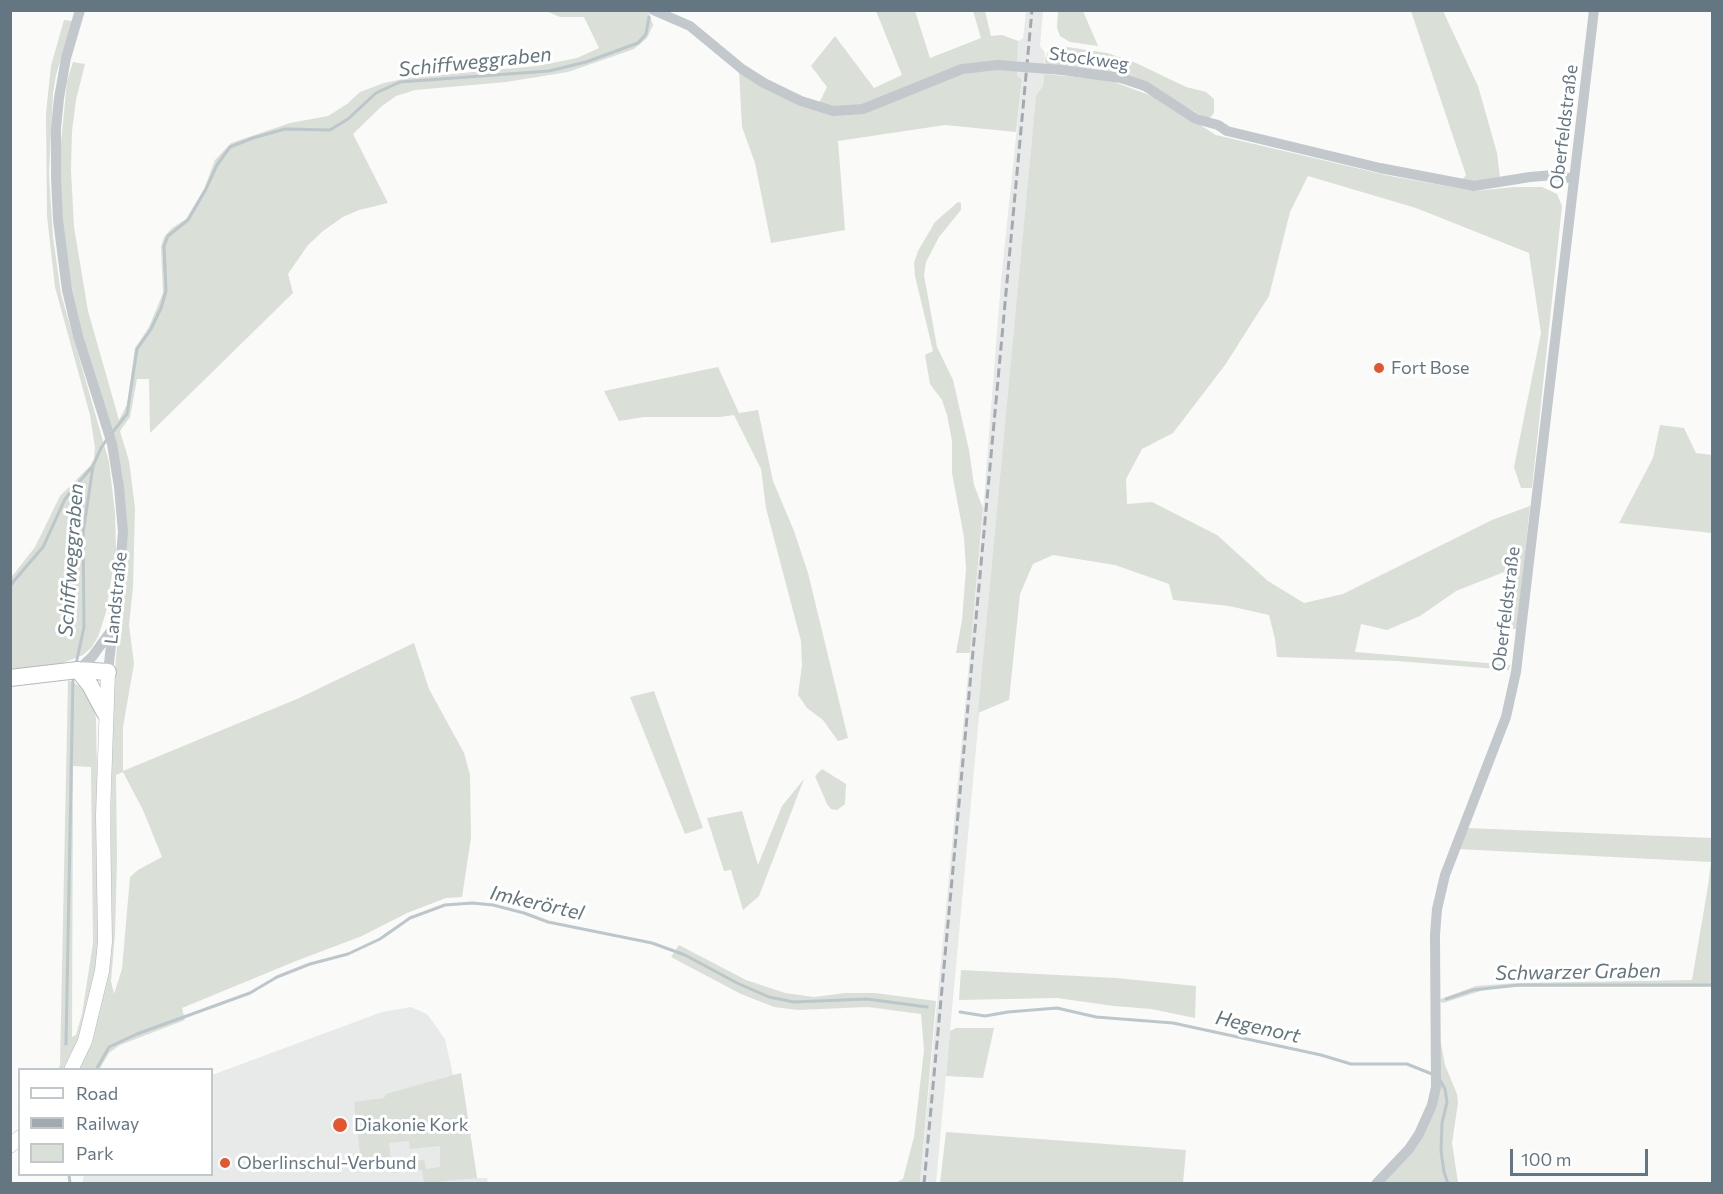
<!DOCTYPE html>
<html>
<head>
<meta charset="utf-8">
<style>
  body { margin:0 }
  #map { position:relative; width:1723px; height:1194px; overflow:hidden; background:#fafaf8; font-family:Commissioner,sans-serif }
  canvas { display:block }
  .frame { position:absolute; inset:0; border:12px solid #657683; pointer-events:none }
  .legend { position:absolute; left:18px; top:1068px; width:195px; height:108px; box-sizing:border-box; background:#fff; border:2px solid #c1c8cd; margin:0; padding:8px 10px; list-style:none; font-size:18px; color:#657683 }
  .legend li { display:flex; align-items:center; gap:12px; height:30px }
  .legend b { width:30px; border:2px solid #c1c8cd }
  .scale { position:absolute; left:1510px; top:1149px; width:138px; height:27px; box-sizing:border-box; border:3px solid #657683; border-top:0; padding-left:8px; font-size:18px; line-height:21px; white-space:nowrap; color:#657683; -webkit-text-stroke:4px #fff; paint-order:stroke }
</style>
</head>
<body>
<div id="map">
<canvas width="1723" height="1194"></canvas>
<div class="frame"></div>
<ul class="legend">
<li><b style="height:8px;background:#fff"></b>Road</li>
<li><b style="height:8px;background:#a2aab0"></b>Railway</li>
<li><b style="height:16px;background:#dadfd7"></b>Park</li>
</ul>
<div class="scale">100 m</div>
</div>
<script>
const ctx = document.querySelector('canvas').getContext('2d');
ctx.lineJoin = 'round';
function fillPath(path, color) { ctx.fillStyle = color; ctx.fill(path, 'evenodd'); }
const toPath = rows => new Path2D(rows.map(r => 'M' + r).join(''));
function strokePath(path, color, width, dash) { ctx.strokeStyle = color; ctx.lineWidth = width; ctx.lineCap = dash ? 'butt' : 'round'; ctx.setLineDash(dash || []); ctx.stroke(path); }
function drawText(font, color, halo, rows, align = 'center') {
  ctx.font = font + ' Commissioner,sans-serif'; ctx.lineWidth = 6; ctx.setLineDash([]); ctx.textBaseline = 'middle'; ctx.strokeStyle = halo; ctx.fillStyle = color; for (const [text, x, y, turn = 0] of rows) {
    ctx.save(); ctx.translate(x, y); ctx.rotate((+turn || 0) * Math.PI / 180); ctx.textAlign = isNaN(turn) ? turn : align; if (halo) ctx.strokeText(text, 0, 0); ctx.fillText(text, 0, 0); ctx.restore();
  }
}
fillPath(toPath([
  [1026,11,1043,11,1040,46,1045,53,1043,86,1036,97,936,1183,920,1184,981,536,1001,281,1022,79,1017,76,1018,41,1023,38],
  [411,1007,427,1014,445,1039,453,1075,461,1073,477,1178,487,1178,488,1183,82,1184,84,1175,212,1174,212,1075,382,1012]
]), '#e8e9e9');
fillPath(toPath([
  [546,11,648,11,653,25,647,38,634,49,568,72,506,82,415,90,396,96,382,106,353,134,388,203,359,210,343,217,323,231,308,245,288,274,293,293,150,433,149,379,137,379,130,417,120,431,129,461,135,508,133,587,129,625,134,664,123,727,123,771,297,699,414,643,429,689,464,753,470,775,471,838,462,897,446,898,407,913,362,936,296,961,182,1008,185,1020,120,1045,109,1053,99,1070,76,1069,98,1016,107,977,110,932,112,706,127,525,122,474,80,326,67,266,61,219,61,143,67,81,73,62,85,64,76,100,72,131,71,170,74,227,88,311,119,420,127,405,135,348,149,327,163,293,161,247,164,237,172,228,186,219,204,189,215,160,231,143,290,123,328,116,347,104,360,92,384,83,408,78,537,66,577,58,599,48,584,17,560,17],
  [123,772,143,810,162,857,138,870,130,877,122,969,114,994,111,981,115,935,117,860,116,775],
  [876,11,915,11,930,58,981,38,973,11,985,11,991,36,1002,35,1018,41,1017,76,1022,79,1016,132,945,125,838,141,845,230,771,243,755,163,742,127,739,69,816,109,827,87,811,66,835,36,874,88,902,75],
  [1058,11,1083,11,1098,46,1070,42,1060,36,1057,28],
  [1411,11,1443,11,1478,86,1497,153,1500,178,1476,182,1462,180,1466,175],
  [64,20,72,21,56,75,53,93,49,174,53,237,61,294,109,462,115,513,116,550,106,612,98,637,91,648,83,655,60,664,11,671,10,579,35,547,60,496,90,466,94,459,95,448,90,415,55,287,47,216,46,113,51,66],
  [1054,45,1107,53,1136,63,1186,87,1206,92,1214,99,1214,113,1209,119,1205,118,1159,90,1046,67,1045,60,1049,49],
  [1044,74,1109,80,1157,98,1216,135,1390,176,1475,191,1514,187,1542,187,1557,194,1562,206,1532,488,1521,488,1514,467,1541,333,1529,253,1416,208,1308,176,1290,212,1269,296,1225,365,1173,433,1142,449,1126,479,1127,504,1152,502,1217,535,1268,581,1304,603,1343,594,1492,520,1530,506,1517,629,1494,629,1501,623,1506,588,1504,572,1456,591,1420,616,1387,630,1361,624,1355,652,1510,665,1509,670,1397,661,1277,657,1275,639,1269,615,1229,606,1173,600,1169,584,1115,565,1053,555,1033,564,1020,594,1009,700,978,713,1036,96,1043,86],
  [958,202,961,203,961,210,939,237,926,262,924,275,937,347,953,380,969,450,974,485,983,508,970,653,956,653,962,620,966,569,964,537,952,473,952,441,947,415,942,400,930,384,925,355,933,351,915,276,914,263,918,251,935,222],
  [718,367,739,413,758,410,773,481,794,531,808,573,848,738,838,741,823,720,807,708,798,695,802,665,801,641,766,508,761,469,734,415,720,417,644,417,619,421,604,391],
  [1660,425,1684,428,1696,453,1712,455,1712,533,1619,523,1653,458],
  [68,680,84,688,94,707,96,719,100,942,95,983,80,1036,63,1069,58,1070,60,1065],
  [73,766,91,767,93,943,82,1014,76,1035,72,1037],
  [654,691,703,828,685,834,630,697],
  [822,769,846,784,845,804,837,810,831,809,827,804,815,776],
  [804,779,759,896,743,910,731,870,724,871,707,818,742,811,758,865,782,806],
  [1466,828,1712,838,1712,987,1505,987,1490,988,1443,1003,1438,1000,1476,986,1517,983,1692,980,1708,886,1711,862,1458,849],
  [679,945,746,980,785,993,814,997,845,993,875,993,936,1001,920,1183,895,1183,903,1179,914,1137,924,1050,921,1014,868,1007,798,1010,774,1007,741,994,671,957],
  [961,970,1116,978,1196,986,1195,1018,1151,1009,1114,1006,1057,998,959,1000],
  [956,1028,994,1028,983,1078,946,1076,950,1031],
  [1439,1033,1445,1065,1457,1094,1458,1103,1452,1143,1458,1183,1381,1184,1425,1130],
  [461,1073,477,1178,424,1183,422,1170,392,1173,391,1164,424,1160,426,1169,440,1167,440,1146,410,1149,409,1141,389,1143,391,1160,361,1163,354,1102,384,1098,386,1094],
  [946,1132,1186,1150,1183,1183,940,1183]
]), '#dadfd7');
strokePath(toPath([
  [111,434,127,414,137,349,151,329,161,308,166,291,164,246,168,236,188,220,206,189,217,165,230,147,253,138,285,129,330,130,348,119,376,93,400,82,549,71,586,62,638,43,646,34,649,17],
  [10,587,13,582,43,547,65,499,91,468],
  [76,664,84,627,83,533,93,466,101,448,107,439],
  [1446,999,1473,990,1519,985,1712,985],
  [960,1012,985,1016,1008,1012,1057,1008,1096,1017,1173,1023,1321,1055,1351,1064,1407,1064,1432,1074],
  [66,1044,73,677],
  [96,1070,109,1047,137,1034,250,993,277,977,310,964,348,954,380,939,410,918,445,905,472,903,493,905,524,913,548,922,652,943,685,955,737,983,769,997,794,1002,867,999,927,1007],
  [1440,1080,1445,1089,1447,1102,1442,1123,1441,1151,1444,1172,1448,1184],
  [69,1174,70,1184]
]), '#bbc7cb', 3);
const major = toPath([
  [71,1070,85,1041,102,971,105,942,103,815,108,672],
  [10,1146,20,1137]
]);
const highway = toPath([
  [78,670,90,685,105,713],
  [10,678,78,670,108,672]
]);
strokePath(major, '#b5babe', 15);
strokePath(highway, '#b4b9bd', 18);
strokePath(toPath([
  [80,10,66,58,59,98,56,128,56,178,58,220,67,290,78,336,112,444,119,487,123,532,121,556,108,672],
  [653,10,690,26,742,69,764,83,801,101,833,111,863,109,962,69,997,65],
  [1062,70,1121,78,1145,86,1196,119,1218,125,1227,131,1380,168,1474,186,1530,177,1554,175,1574,179],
  [78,670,92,657,111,631],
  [1376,1184,1409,1149,1419,1134,1432,1105,1436,1087,1435,935,1437,909,1445,875,1506,717,1516,672,1594,10]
]), '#c3c8cc', 10);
strokePath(major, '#fff', 14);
strokePath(highway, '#fff', 16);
strokePath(toPath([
  [924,1184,1032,10]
]), '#a2aab0', 3, [9, 4.5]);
strokePath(toPath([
  [997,65,1062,70]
]), '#c3c8cc', 10);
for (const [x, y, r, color] of [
  [1379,368,6,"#e4572e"],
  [340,1125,8,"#e4572e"],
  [225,1163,6,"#e4572e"]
]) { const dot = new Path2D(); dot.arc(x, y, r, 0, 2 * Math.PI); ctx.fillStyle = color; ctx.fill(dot); strokePath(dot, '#fff', 2); }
drawText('18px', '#657683', '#fff', [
  ["Stockweg",1089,59,8],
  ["Oberfeldstraße",1564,127,-83],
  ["Landstraße",116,598,-84],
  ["Oberfeldstraße",1506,609,-83]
]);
drawText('18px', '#657683', '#fff', [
  ["Fort Bose",1391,368],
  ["Diakonie Kork",354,1125],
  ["Oberlinschul-Verbund",237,1163]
], 'left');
drawText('italic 20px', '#60757c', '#fff', [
  ["Schiffweggraben",475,62,-6],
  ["Schiffweggraben",71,560,-86],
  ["Imkerörtel",537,903,13],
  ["Schwarzer Graben",1578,972,-1],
  ["Hegenort",1258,1027,13]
]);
</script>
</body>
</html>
